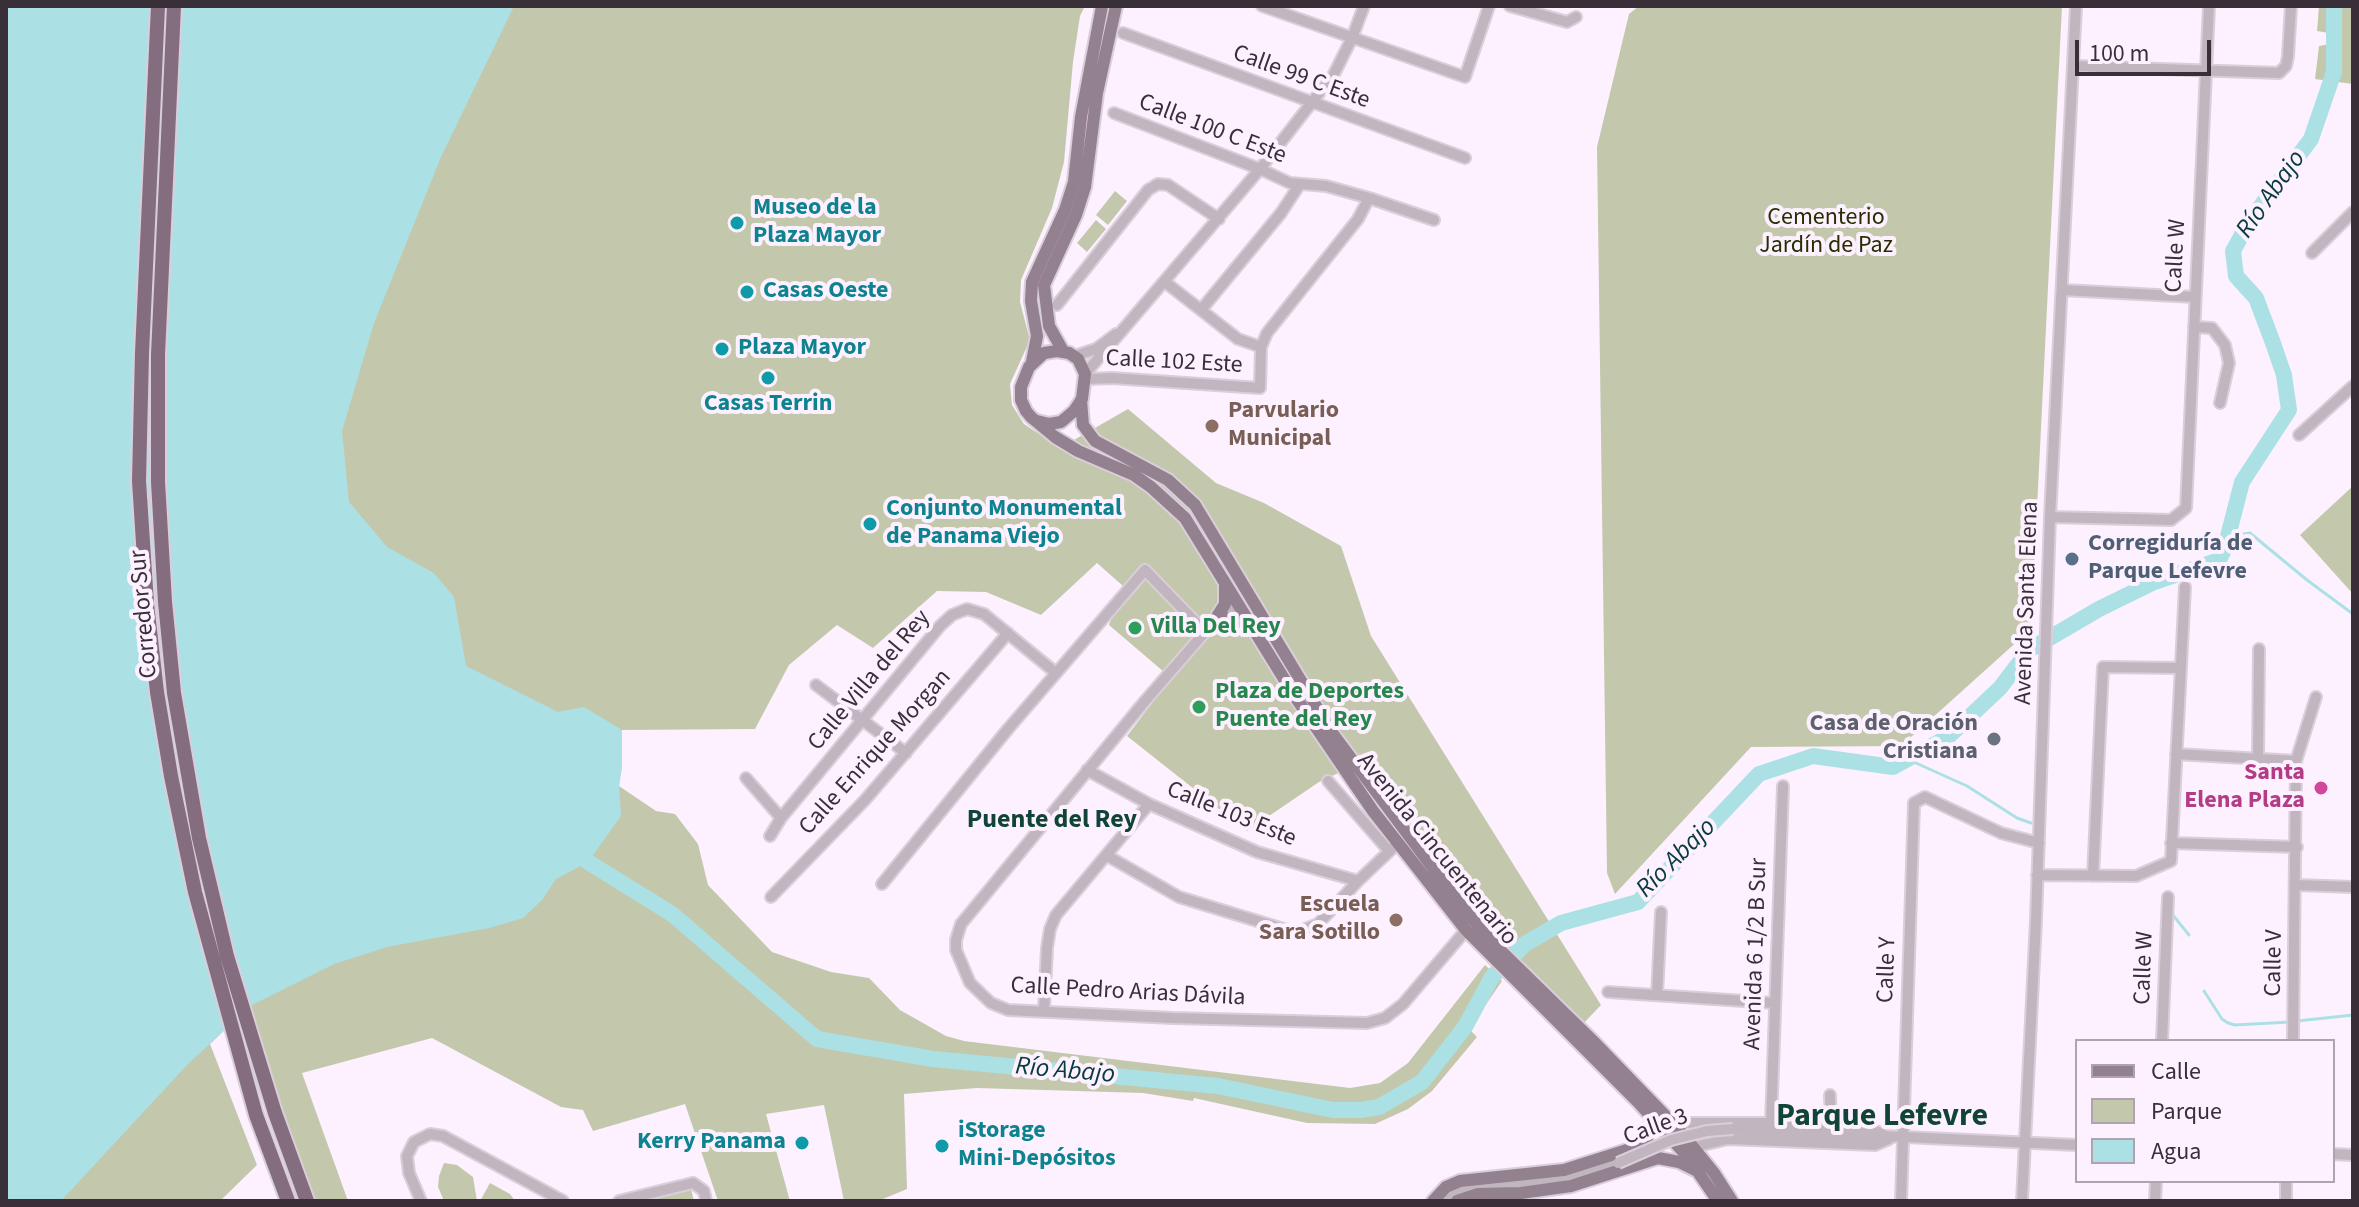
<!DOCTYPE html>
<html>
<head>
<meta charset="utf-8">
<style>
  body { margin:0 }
  #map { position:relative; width:2359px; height:1207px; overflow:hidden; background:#fef1ff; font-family:"Source Sans 3",sans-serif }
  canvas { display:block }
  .frame { position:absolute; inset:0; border:8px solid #382f38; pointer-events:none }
  .legend { position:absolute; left:2075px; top:1039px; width:260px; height:144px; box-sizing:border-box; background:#fef1ff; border:2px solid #afa3af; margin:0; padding:10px 14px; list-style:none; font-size:24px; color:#382f38 }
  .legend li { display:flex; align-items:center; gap:16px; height:40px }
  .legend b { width:40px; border:2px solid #afa3af }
  .scale { position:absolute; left:2075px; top:40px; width:136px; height:36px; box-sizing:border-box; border:4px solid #382f38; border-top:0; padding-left:10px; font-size:24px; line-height:28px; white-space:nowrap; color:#382f38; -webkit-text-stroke:6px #fef1ff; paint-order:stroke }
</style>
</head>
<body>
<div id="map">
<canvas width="2359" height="1207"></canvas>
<div class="frame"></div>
<ul class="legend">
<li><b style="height:10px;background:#948190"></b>Calle</li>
<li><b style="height:22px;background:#c3c8ad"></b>Parque</li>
<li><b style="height:22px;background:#abe1e5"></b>Agua</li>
</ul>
<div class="scale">100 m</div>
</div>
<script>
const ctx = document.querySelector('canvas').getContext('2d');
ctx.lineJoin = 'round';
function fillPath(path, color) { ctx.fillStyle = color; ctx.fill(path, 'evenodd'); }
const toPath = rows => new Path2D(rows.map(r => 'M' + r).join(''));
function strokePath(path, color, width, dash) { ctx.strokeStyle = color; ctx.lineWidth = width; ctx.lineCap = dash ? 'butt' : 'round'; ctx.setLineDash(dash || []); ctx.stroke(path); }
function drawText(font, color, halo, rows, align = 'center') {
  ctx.font = font + ' "Source Sans 3",sans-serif'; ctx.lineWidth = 8; ctx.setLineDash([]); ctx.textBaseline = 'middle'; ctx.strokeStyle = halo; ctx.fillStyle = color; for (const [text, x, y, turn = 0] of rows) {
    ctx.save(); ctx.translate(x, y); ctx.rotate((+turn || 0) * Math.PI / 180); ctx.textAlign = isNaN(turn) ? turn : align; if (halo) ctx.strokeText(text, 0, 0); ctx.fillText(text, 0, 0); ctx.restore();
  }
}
fillPath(toPath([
  [6,6,1085,6,1080,16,1073,62,1064,162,1052,208,1021,280,1020,302,1030,340,1010,384,1012,405,1024,424,1060,448,1128,409,1216,483,1264,503,1341,546,1371,636,1601,1005,1581,1026,1473,909,1408,831,1358,764,1319,782,1247,831,1127,736,1171,678,1109,625,1123,586,1097,563,1041,615,986,592,937,591,873,648,837,625,789,665,755,729,622,730,622,766,619,786,656,811,675,814,698,844,708,885,772,952,831,972,869,978,900,1010,946,1036,964,1041,1350,1088,1380,1083,1408,1063,1485,965,1502,981,1469,1029,1477,1037,1432,1091,1408,1109,1375,1124,1307,1123,1194,1098,1193,1101,1143,1093,977,1088,904,1094,907,1189,878,1201,844,1201,824,1105,766,1114,790,1201,718,1201,685,1104,593,1131,583,1110,561,1107,432,1038,302,1073,348,1201,316,1201,272,1085,250,1006,210,1044,257,1165,220,1201,6,1201,6,703,573,843],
  [1639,6,2062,6,2031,629,1901,746,1751,747,1615,894,1607,873,1597,147,1629,14],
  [2319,6,2353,6,2353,84,2315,79,2319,46,2330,44,2329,33,2317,31],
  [1115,191,1127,201,1108,225,1096,215],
  [1096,220,1106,229,1087,252,1077,243],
  [2353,486,2353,594,2300,535],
  [444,1163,457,1165,473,1177,477,1201,444,1201,438,1187,439,1176],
  [490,1183,510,1194,515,1201,480,1201],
  [691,1189,694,1201,648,1201]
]), '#c3c8ad');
fillPath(toPath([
  [6,6,514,6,441,157,374,323,342,431,349,502,387,547,434,573,454,597,466,666,558,712,584,707,622,730,622,766,619,786,621,816,588,862,556,879,542,900,523,918,489,928,387,947,334,964,250,1006,186,1066,61,1201,6,1201]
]), '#abe1e5');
strokePath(toPath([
  [2228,536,2250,533,2307,580,2353,614],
  [1907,759,1967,786,2017,818,2031,823],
  [2172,914,2189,935],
  [2204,991,2222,1019,2228,1023,2235,1025,2290,1022],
  [2297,1021,2353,1015]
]), '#abe1e5', 3);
strokePath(toPath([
  [588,862,672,914,817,1039,933,1059,1218,1086,1333,1110,1360,1110,1379,1107,1422,1082,1465,1027,1492,977,1525,944,1561,923,1638,902,1759,774,1813,756,1893,767,1948,737,2000,688,2029,650,2099,609,2152,583,2219,560,2225,548,2242,482,2289,410,2284,375,2273,343,2256,298,2236,276,2233,251,2249,222,2311,139,2334,72,2334,6]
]), '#abe1e5', 16);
const minor = toPath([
  [1262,6,1465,77,1489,6],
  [1510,6,1567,22,1576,17],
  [1123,33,1465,158],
  [2073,66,2279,73,2286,66,2288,56,2291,6],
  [1114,113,1260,169,1290,183,1326,186,1369,198,1434,220],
  [2312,253,2353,212],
  [1165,282,1238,339,1261,347],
  [2063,290,2195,297],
  [1057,305,1148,190,1158,184,1168,185,1219,219],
  [1201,310,1281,213,1300,184],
  [2194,327,2212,328,2225,345,2229,363,2220,403],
  [1075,356,1096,349,1116,334],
  [1085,374,1260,169,1334,74,1352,38,1364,6],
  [1086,379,1112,378,1260,388,1261,347,1267,333,1358,219,1369,198],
  [2299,435,2353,386],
  [2050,517,2171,520,2186,508,2209,6],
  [1237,603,1205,632,1145,701,961,924,956,940,956,950,970,983,991,1003,1008,1010,1173,1018,1367,1023,1385,1018,1403,1004,1466,930],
  [816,685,906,753],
  [2176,754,2296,761],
  [2258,759,2259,649],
  [1087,770,1149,804,1257,852,1358,881,1398,843],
  [746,778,781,818],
  [1328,781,1389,851],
  [770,836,781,818,940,626,952,615,967,609,984,614,1056,673],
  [2171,843,2297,847],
  [1106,855,1179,897,1290,931,1300,931,1318,924,1358,881],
  [2037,875,2136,876,2171,861,2185,587],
  [2093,876,2103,667,2181,668],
  [882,884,1008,729,1145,570,1205,632],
  [2297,885,2353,887],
  [771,897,865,800,1008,633],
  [1608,992,1774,1003],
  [1657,995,1661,912],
  [1044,1010,1047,948,1050,929,1056,915,1149,804],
  [2162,1041,2168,897],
  [2293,1041,2296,761,2316,697],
  [1830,1095,1831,1127],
  [1668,1119,1688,1123,1771,1123,1851,1128,1874,1130,1885,1136],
  [1771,1123,1783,786],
  [1733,1129,2077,1145],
  [1694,1147,1728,1139,1875,1145,1889,1139],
  [2333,1154,2353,1155],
  [421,1201,409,1173,407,1156,414,1142,430,1134,443,1136,563,1201],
  [619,1201,693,1183,704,1191,706,1201],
  [1443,1201,1467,1186,1544,1181,1618,1163],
  [1901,1201,1914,803,1925,797,2001,833,2039,843],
  [2022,1201,2036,920,2050,517,2076,6],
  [2155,1201,2156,1181],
  [2286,1201,2286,1181]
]);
const major = toPath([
  [1063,351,1049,326,1044,285,1076,215,1085,187,1097,93,1116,6],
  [1032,362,1037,336,1031,301,1032,282,1065,210,1074,182,1081,117,1102,6],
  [1081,400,1083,425,1095,441,1168,480,1195,505,1333,734,1459,903,1496,946,1593,1041,1680,1131,1714,1173,1732,1201],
  [1037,421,1049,424,1061,422,1074,411,1082,399,1085,374,1078,359,1069,353,1057,351,1044,353,1029,367,1021,387,1021,400,1026,411,1031,417,1055,437,1078,451,1134,475,1151,487,1185,518,1294,695,1373,811,1466,930,1638,1102,1687,1156,1718,1201],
  [1220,619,1232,618,1251,626],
  [1211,626,1225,604,1225,586],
  [1433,1201,1446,1187,1460,1181,1564,1170,1627,1150,1647,1138,1652,1117],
  [1457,1201,1478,1194,1521,1193,1571,1186,1658,1158,1679,1162,1695,1170]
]);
const highway = toPath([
  [158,6,142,353,139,481,147,604,157,692,171,776,195,892,256,1115,288,1201],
  [174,6,158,355,158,482,165,602,174,693,199,838,227,956,275,1113,307,1201]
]);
strokePath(minor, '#dacedb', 14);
strokePath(major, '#dacedb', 16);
strokePath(highway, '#dacedb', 18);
strokePath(minor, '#c1b6bf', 10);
strokePath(major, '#948190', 12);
strokePath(highway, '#846d7f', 14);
const minorBridge = toPath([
  [1618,1163,1671,1140,1707,1131,1733,1129]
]);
strokePath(minorBridge, '#dacedb', 14, []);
strokePath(minorBridge, '#c1b6bf', 10);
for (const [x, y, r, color] of [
  [737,223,8,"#0f9aa8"],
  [747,292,8,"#0f9aa8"],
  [722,349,8,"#0f9aa8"],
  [768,378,8,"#0f9aa8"],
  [1212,426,8,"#8d6e63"],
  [870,524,8,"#0f9aa8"],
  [2072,559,8,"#5c6f8a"],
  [1135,628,8,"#2e9e5b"],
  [1199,707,8,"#2e9e5b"],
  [1994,739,8,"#6b7280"],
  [2321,788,8,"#d1479c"],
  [1396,920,8,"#8d6e63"],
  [802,1143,8,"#0f9aa8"],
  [942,1146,8,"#0f9aa8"]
]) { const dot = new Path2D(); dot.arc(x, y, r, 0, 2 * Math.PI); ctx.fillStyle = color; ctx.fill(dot); strokePath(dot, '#fef1ff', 3); }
drawText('24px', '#382f38', '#fef1ff', [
  ["Calle 99 C Este",1301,78,20],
  ["Calle 100 C Este",1212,130,21],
  ["Calle W",2177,256,-87],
  ["Calle 102 Este",1174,363,3],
  ["Avenida Santa Elena",2028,603,-88],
  ["Corredor Sur",145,614,-95],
  ["Calle Villa del Rey",870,681,-50],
  ["Calle Enrique Morgan",876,753,-48],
  ["Calle 103 Este",1231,815,22],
  ["Avenida Cincuentenario",1436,850,51],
  ["Avenida 6 1/2 B Sur",1757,954,-88],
  ["Calle V",2275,963,-89],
  ["Calle W",2145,968,-88],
  ["Calle Y",1888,970,-88],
  ["Calle Pedro Arias Dávila",1128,993,3],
  ["Calle 3",1656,1128,-20]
]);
drawText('bold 24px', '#0d838f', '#fef1ff', [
  ["Museo de la",753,209],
  ["Plaza Mayor",753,237],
  ["Casas Oeste",763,292],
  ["Plaza Mayor",738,349],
  ["Casas Terrin",768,405,"center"],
  ["Conjunto Monumental",886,510],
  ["de Panama Viejo",886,538],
  ["iStorage",958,1132],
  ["Mini-Depósitos",958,1160],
  ["Kerry Panama",786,1143,"right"]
], 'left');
drawText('24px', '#282e00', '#fef1ff', [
  ["Cementerio",1826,219],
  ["Jardín de Paz",1826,247]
]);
drawText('bold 24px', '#785e54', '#fef1ff', [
  ["Parvulario",1228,412],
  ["Municipal",1228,440],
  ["Escuela",1380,906,"right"],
  ["Sara Sotillo",1380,934,"right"]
], 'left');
drawText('bold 24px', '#4e5e75', '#fef1ff', [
  ["Corregiduría de",2088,545],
  ["Parque Lefevre",2088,573]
], 'left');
drawText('bold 24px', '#27864d', '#fef1ff', [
  ["Villa Del Rey",1151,628],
  ["Plaza de Deportes",1215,693],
  ["Puente del Rey",1215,721]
], 'left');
drawText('bold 24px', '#5b616d', '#fef1ff', [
  ["Casa de Oración",1978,725],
  ["Cristiana",1978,753]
], 'right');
drawText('bold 24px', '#b23c85', '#fef1ff', [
  ["Santa",2305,774],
  ["Elena Plaza",2305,802]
], 'right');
drawText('italic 26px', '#073b3e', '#fef1ff', [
  ["Río Abajo",2272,195,-55],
  ["Río Abajo",1677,859,-45],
  ["Río Abajo",1065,1072,5]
]);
drawText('bold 26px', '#0f4436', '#fef1ff', [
  ["Puente del Rey",1052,821]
]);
drawText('bold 32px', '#0f4436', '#fef1ff', [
  ["Parque Lefevre",1882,1118]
]);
</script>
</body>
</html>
